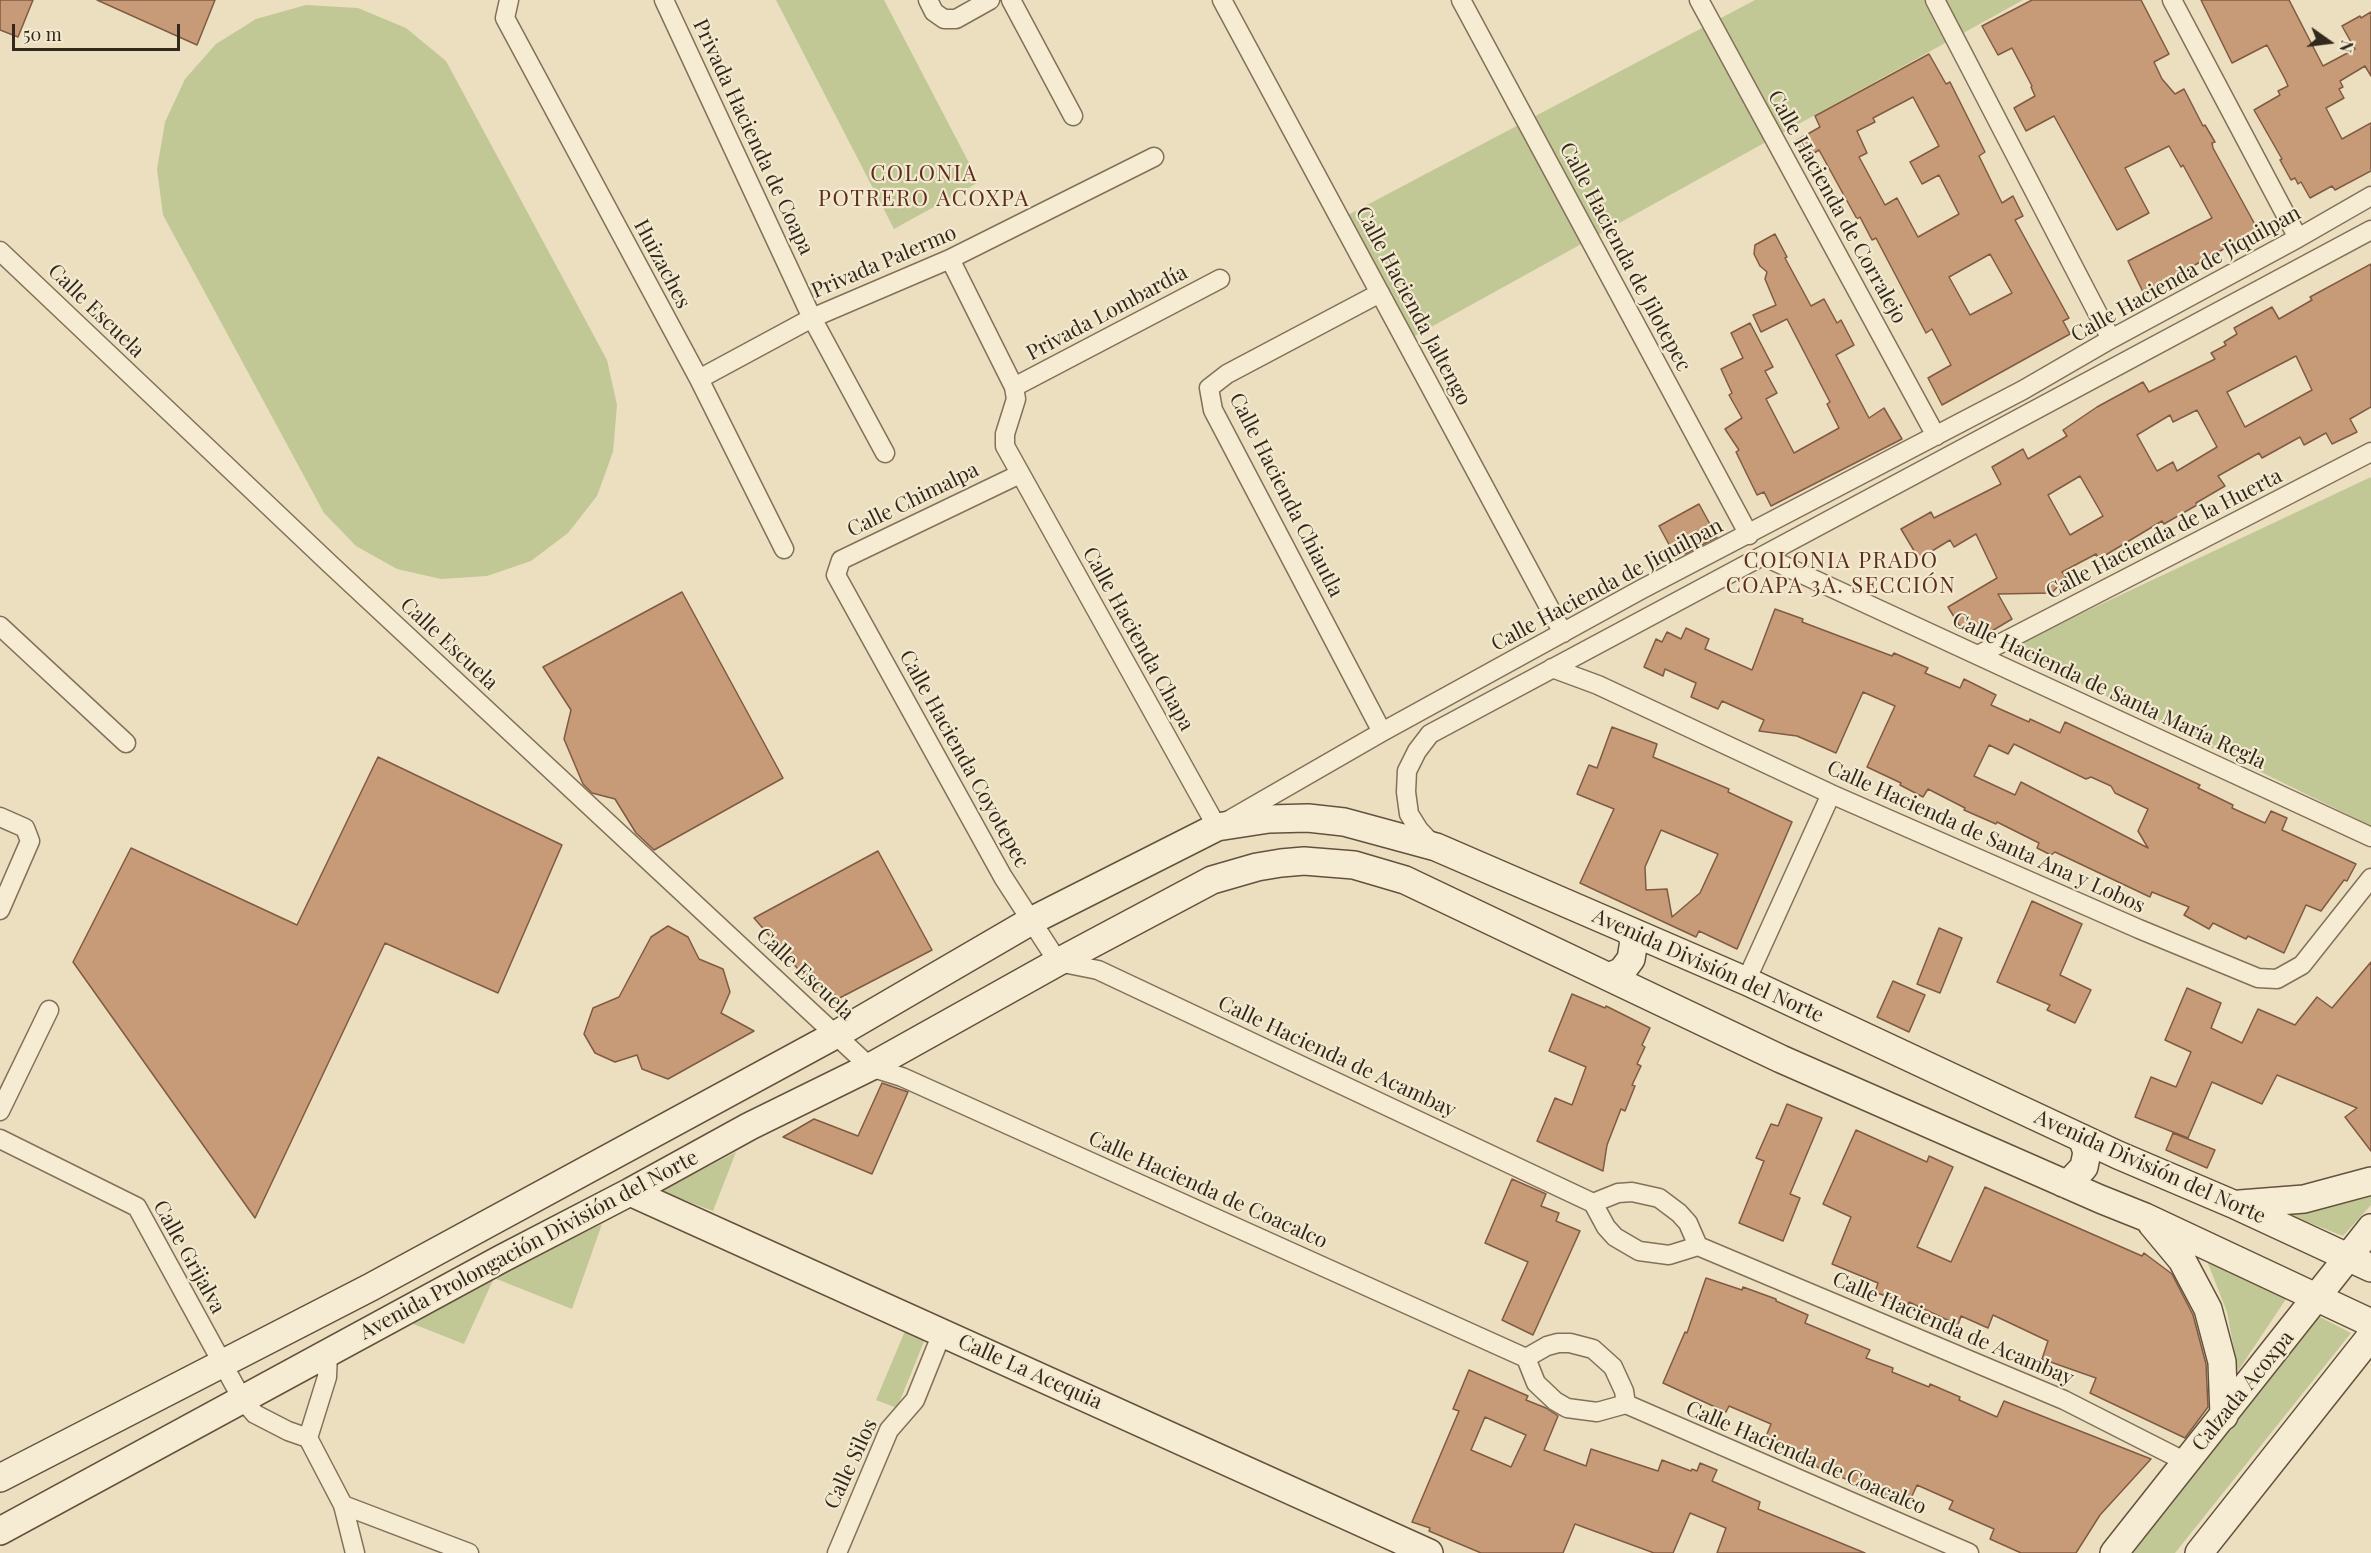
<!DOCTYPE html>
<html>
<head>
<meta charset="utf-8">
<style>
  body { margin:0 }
  #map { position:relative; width:2371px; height:1553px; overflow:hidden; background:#ebdfc0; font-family:"Playfair Display",serif }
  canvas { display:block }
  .north { position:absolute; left:2299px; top:12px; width:60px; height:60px; -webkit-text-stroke:4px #f3e9cf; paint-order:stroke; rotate:104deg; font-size:16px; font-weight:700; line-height:24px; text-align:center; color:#33281d }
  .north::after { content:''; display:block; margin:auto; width:21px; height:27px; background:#33281d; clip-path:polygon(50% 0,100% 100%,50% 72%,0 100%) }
  .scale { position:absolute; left:12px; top:24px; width:168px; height:27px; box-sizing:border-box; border:3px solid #33281d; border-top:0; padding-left:8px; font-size:18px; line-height:21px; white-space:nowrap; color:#33281d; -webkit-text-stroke:4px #f3e9cf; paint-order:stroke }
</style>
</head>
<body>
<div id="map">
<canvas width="2371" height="1553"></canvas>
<div class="north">N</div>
<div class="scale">50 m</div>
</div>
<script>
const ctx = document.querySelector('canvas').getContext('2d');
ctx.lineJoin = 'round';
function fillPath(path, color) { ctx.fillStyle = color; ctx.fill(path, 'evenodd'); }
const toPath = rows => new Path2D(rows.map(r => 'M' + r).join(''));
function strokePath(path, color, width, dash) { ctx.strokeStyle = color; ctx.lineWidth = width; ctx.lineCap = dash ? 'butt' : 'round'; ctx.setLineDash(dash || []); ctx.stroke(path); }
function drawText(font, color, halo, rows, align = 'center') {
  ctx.font = font + ' "Playfair Display",serif'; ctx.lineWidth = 4.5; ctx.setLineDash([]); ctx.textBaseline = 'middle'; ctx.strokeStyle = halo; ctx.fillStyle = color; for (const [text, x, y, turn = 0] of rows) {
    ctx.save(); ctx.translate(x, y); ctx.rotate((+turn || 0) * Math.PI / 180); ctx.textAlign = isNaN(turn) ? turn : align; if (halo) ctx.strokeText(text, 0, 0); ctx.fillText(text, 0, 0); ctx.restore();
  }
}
fillPath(toPath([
  [776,0,884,0,979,182,894,229],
  [1755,0,2023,0,1413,337,1348,215],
  [306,5,358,8,406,28,446,61,607,360,617,405,613,452,597,496,568,533,531,561,487,576,441,579,397,569,356,546,324,513,163,215,157,169,165,122,185,79,216,44,256,19],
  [2371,477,2371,826,2008,648],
  [736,1152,713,1211,661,1191],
  [2371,1186,2371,1205,2343,1236,2287,1214],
  [602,1224,572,1309,494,1278,464,1344,403,1320],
  [2207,1261,2286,1299,2238,1371,2227,1312],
  [2318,1316,2351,1333,2175,1553,2129,1553],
  [905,1331,925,1339,897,1408,876,1400]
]), '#c1c895');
const building = toPath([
  [0,0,33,0,18,37,0,30,0,0],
  [97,0,215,0,197,45,97,0],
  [2032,0,2141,0,2169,54,2154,62,2162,79,2175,94,2184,89,2203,126,2205,125,2215,142,2212,143,2213,148,2258,230,2184,271,2180,280,2154,293,2151,288,2143,292,2128,261,2212,218,2183,165,2181,167,2169,146,2125,168,2149,213,2117,230,2054,116,2026,131,2014,108,2035,96,2031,87,2032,86,2012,48,1998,55,1982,26,2032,0],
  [2201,0,2289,0,2323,66,2355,49,2342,26,2360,16,2361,18,2371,12,2371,76,2365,66,2340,81,2343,87,2339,89,2344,98,2326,108,2342,139,2371,123,2371,171,2335,190,2332,186,2310,198,2301,182,2298,184,2295,178,2291,180,2280,160,2282,159,2254,110,2280,95,2278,91,2288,86,2285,79,2267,45,2232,63,2201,0],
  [1929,54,1946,84,1950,82,1985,152,1979,156,2002,203,2013,196,2023,216,2015,220,2069,318,2063,321,2070,334,1942,405,1928,378,1951,365,1932,329,1926,333,1876,238,1872,240,1860,217,1857,219,1819,150,1804,159,1794,142,1820,127,1815,116,1929,54],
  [1913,97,1939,146,1910,162,1922,184,1939,175,1959,214,1918,237,1897,198,1885,205,1859,157,1867,153,1857,131,1875,122,1873,118,1913,97],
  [1990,254,2012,293,1970,315,1949,277,1990,254],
  [1775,234,1787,257,1785,258,1811,306,1824,299,1837,323,1841,320,1854,345,1836,355,1869,418,1884,408,1902,439,1771,506,1764,492,1757,495,1736,452,1739,450,1725,429,1742,418,1729,395,1732,393,1721,369,1743,358,1731,333,1750,323,1773,367,1765,371,1777,393,1766,399,1794,453,1839,428,1827,404,1830,402,1787,319,1761,332,1753,315,1776,305,1765,279,1767,272,1760,266,1754,254,1755,245,1775,234],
  [2371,264,2371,407,2350,419,2357,432,2332,444,2326,433,2304,445,2300,437,2262,458,2259,453,2218,476,2225,486,2196,503,2197,505,2164,524,2162,521,2099,559,2096,554,2062,572,2066,577,2052,593,1998,594,2012,619,1980,638,1972,624,1962,630,1948,607,1997,578,1976,534,1954,547,1950,540,1919,559,1901,529,1931,512,1934,518,2001,484,1992,467,2023,449,2028,459,2067,436,2063,430,2097,407,2143,382,2149,392,2215,359,2211,353,2226,345,2224,342,2237,334,2234,328,2272,307,2279,319,2312,300,2310,297,2371,264],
  [2296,356,2312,390,2245,427,2227,392,2296,356],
  [2197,410,2217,447,2177,471,2173,462,2157,471,2137,435,2170,415,2173,422,2197,410],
  [2080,476,2103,516,2070,535,2048,495,2080,476],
  [1699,504,1717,537,1685,554,1680,545,1672,550,1659,526,1699,504],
  [682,592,783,778,654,850,636,833,615,799,592,793,583,784,564,739,571,710,543,667,682,592],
  [1775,609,1803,619,1802,622,1892,656,1894,653,1928,668,1925,673,1960,688,1964,679,1996,695,1991,705,2029,722,2030,719,2060,733,2065,722,2200,785,2198,788,2233,805,2232,808,2265,823,2271,811,2287,818,2282,830,2356,864,2347,881,2344,880,2321,911,2306,905,2284,953,2248,936,2246,939,2213,923,2209,929,2184,915,2189,907,2152,892,2150,897,2055,852,2051,855,2037,848,2039,843,1997,822,1996,824,1964,810,1965,808,1928,789,1923,797,1900,785,1901,783,1867,767,1895,706,1863,692,1836,753,1797,736,1759,731,1764,720,1722,701,1718,709,1691,697,1696,683,1665,669,1663,676,1644,667,1656,639,1662,642,1667,632,1681,639,1686,628,1709,639,1705,649,1752,670,1775,609],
  [2014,744,2086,779,2091,777,2111,786,2115,793,2148,809,2138,831,2148,848,2021,782,2015,795,1974,776,1989,745,2008,754,2014,744],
  [1612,727,1657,744,1653,757,1729,789,1728,792,1792,822,1737,949,1699,931,1696,937,1580,883,1614,809,1577,794,1589,765,1597,768,1612,727],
  [1661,830,1718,854,1700,893,1672,917,1667,889,1646,890,1645,867,1661,830],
  [378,757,562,845,498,993,385,943,255,1218,73,962,131,848,297,925,378,757],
  [878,851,932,950,828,1004,754,918,878,851],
  [2032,901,2082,924,2060,975,2091,990,2075,1023,2047,1010,2050,1005,1997,982,2032,901],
  [668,926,688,937,699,959,723,969,730,992,721,1013,754,1031,668,1079,642,1069,637,1055,615,1062,595,1053,584,1034,593,1008,619,997,651,937,668,926],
  [1939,928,1962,938,1940,993,1917,984,1939,928],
  [2371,962,2371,1151,2345,1117,2357,1108,2277,1075,2262,1104,2212,1082,2188,1138,2135,1117,2151,1077,2176,1087,2191,1052,2165,1040,2187,988,2221,1003,2211,1028,2242,1043,2258,1009,2295,1025,2317,997,2332,1008,2371,962],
  [1893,981,1925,995,1909,1032,1877,1017,1893,981],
  [1572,994,1605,1008,1606,1006,1650,1028,1642,1045,1645,1047,1637,1064,1641,1066,1632,1085,1635,1086,1625,1111,1621,1109,1607,1145,1603,1171,1537,1141,1555,1098,1572,1105,1586,1067,1549,1051,1572,994],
  [882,1083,908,1092,872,1174,783,1137,814,1119,858,1136,882,1083],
  [1787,1104,1822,1118,1790,1194,1800,1198,1783,1241,1739,1223,1764,1161,1756,1158,1771,1124,1778,1126,1787,1104],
  [1856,1130,1927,1162,1929,1156,1953,1167,1917,1247,1951,1262,1985,1187,2142,1256,2144,1253,2172,1274,2193,1315,2206,1364,2208,1407,2185,1438,2090,1393,2096,1378,2042,1359,2048,1341,1993,1315,1988,1328,1961,1316,1958,1325,1909,1302,1908,1305,1875,1292,1878,1283,1832,1264,1851,1217,1823,1204,1856,1130],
  [2173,1133,2215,1150,2207,1168,2166,1150,2173,1133],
  [1512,1179,1546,1194,1541,1206,1559,1213,1556,1221,1580,1231,1533,1335,1502,1320,1528,1262,1485,1243,1512,1179],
  [1706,1278,1742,1290,1743,1287,1776,1299,1776,1301,1808,1315,1805,1323,1870,1350,1866,1358,1893,1368,1892,1372,1929,1387,1930,1384,1960,1397,1959,1400,1997,1417,2004,1401,2151,1459,2100,1515,2076,1553,2021,1553,1990,1539,1994,1529,1949,1509,1953,1501,1917,1485,1907,1507,1880,1494,1879,1497,1847,1483,1848,1480,1815,1466,1814,1468,1785,1454,1787,1449,1765,1439,1771,1424,1729,1406,1726,1412,1663,1383,1685,1332,1687,1333,1706,1278],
  [1469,1370,1528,1396,1526,1400,1546,1408,1558,1416,1544,1450,1586,1466,1591,1449,1658,1471,1662,1460,1691,1471,1692,1469,1697,1471,1700,1463,1717,1470,1712,1481,1760,1502,1758,1509,1865,1553,1717,1553,1726,1528,1690,1513,1673,1553,1654,1553,1575,1524,1563,1553,1481,1553,1429,1531,1430,1528,1412,1522,1459,1411,1453,1409,1469,1370],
  [1485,1417,1526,1435,1511,1467,1471,1450,1485,1417]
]);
fillPath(building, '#c79a78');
strokePath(building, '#805b41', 1.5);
const street = toPath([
  [509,0,505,18,699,379,784,549],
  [664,0,812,318,885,453],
  [928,0,934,12,944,19,956,19,990,0],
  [1011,0,1073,116],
  [1222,0,1563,633],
  [1461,0,1749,535],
  [1699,0,1936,436],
  [1935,0,2111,339],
  [2172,0,2298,238],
  [0,251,330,564,870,1067,902,1077,1526,1358,1536,1383,1555,1401,1567,1408,1597,1412,1626,1404,1969,1553],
  [950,259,1014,387,1016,399,1005,434,1005,446,1217,827,1382,732,1642,589,2023,390,2111,339,2298,238,2371,196],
  [1380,293,1227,374,1209,388,1213,410,1382,732],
  [699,379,812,318,950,259,1154,157],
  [1014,387,1220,279],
  [1020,474,841,560,836,575,1003,877,1058,962,1098,970,1593,1203,1606,1227,1615,1237,1639,1251,1669,1255,1698,1246,2064,1400,2186,1462],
  [1763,556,2371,837],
  [0,626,126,743],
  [1978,655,2371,452],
  [1552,668,1598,685,1831,794,2139,929,2258,978,2277,979,2302,965,2371,878],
  [0,817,25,828,30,841,0,910],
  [1434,846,1419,830,1409,814,1406,792,1407,771,1417,751,1430,734,2371,230],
  [1746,981,1831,794],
  [0,1111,49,1010],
  [0,1139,137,1207,242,1399,255,1414,288,1431,308,1438],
  [1593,1203,1618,1193,1632,1192,1659,1198,1679,1213,1688,1223,1698,1246],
  [328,1352,327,1377,308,1438,343,1505,355,1553],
  [1526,1358,1547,1346,1558,1343,1570,1343,1593,1349,1613,1367,1624,1391,1626,1404],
  [343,1505,469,1553],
  [837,1553,889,1430,915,1400,942,1333]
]);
const secondary = toPath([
  [1609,977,1622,971,1631,959,1634,941,1630,932],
  [2063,1183,2072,1180,2084,1167,2087,1152,2082,1138],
  [630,1192,1429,1553],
  [2240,1204,2304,1199,2371,1181],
  [2152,1224,2182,1260,2208,1309,2222,1362,2224,1416],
  [0,1478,371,1287,837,1034,1031,921,1217,827,1269,819,1308,818,1344,822,1436,847,1746,981,2118,1155,2233,1204,2371,1268],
  [0,1531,501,1259,630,1192,750,1126,870,1067,1058,962,1212,880,1257,867,1281,863,1304,861,1354,865,1405,880,1781,1059,2100,1199,2145,1217,2371,1323],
  [2114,1553,2371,1228],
  [2199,1553,2371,1336]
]);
strokePath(street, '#837059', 21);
strokePath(secondary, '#64513d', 30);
strokePath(street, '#f6ecd3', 18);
strokePath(secondary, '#f6ecd3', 27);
drawText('21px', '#33281d', '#f3e9cf', [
  ["Privada Hacienda de Coapa",753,137,65],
  ["Calle Hacienda de Corralejo",1837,207,61],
  ["Calle Hacienda de Jilotepec",1625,257,62],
  ["Privada Palermo",884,262,-23],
  ["Huizaches",662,264,62],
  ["Calle Hacienda de Jiquilpan",2186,274,-29],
  ["Calle Hacienda Jaltengo",1413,306,62],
  ["Calle Escuela",96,311,44],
  ["Privada Lombardía",1107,313,-28],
  ["Calle Hacienda Chiautla",1286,495,63],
  ["Calle Chimalpa",913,500,-26],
  ["Calle Hacienda de la Huerta",2164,534,-27],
  ["Calle Hacienda de Jiquilpan",1607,585,-28],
  ["Calle Hacienda Chapa",1138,639,61],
  ["Calle Escuela",449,644,43],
  ["Calle Hacienda de Santa María Regla",2109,691,25],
  ["Calle Hacienda Coyotepec",964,759,61],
  ["Calle Hacienda de Santa Ana y Lobos",1986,837,24],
  ["Avenida División del Norte",1708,966,24],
  ["Calle Escuela",805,974,43],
  ["Calle Hacienda de Acambay",1337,1057,25],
  ["Avenida División del Norte",2150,1167,24],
  ["Calle Hacienda de Coacalco",1208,1190,24],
  ["Avenida Prolongación División del Norte",529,1245,-28],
  ["Calle Grijalva",189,1257,61],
  ["Calle Hacienda de Acambay",1953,1329,23],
  ["Calle La Acequia",1030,1372,24],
  ["Calzada Acoxpa",2243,1391,-51],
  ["Calle Hacienda de Coacalco",1806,1458,23],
  ["Calle Silos",851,1464,-65]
]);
ctx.letterSpacing = '1.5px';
drawText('22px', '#5d2d1f', '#f3e9cf', [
  ["COLONIA",924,174],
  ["POTRERO ACOXPA",924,199],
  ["COLONIA PRADO",1841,561],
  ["COAPA 3A. SECCIÓN",1841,586]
]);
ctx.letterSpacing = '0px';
</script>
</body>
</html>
